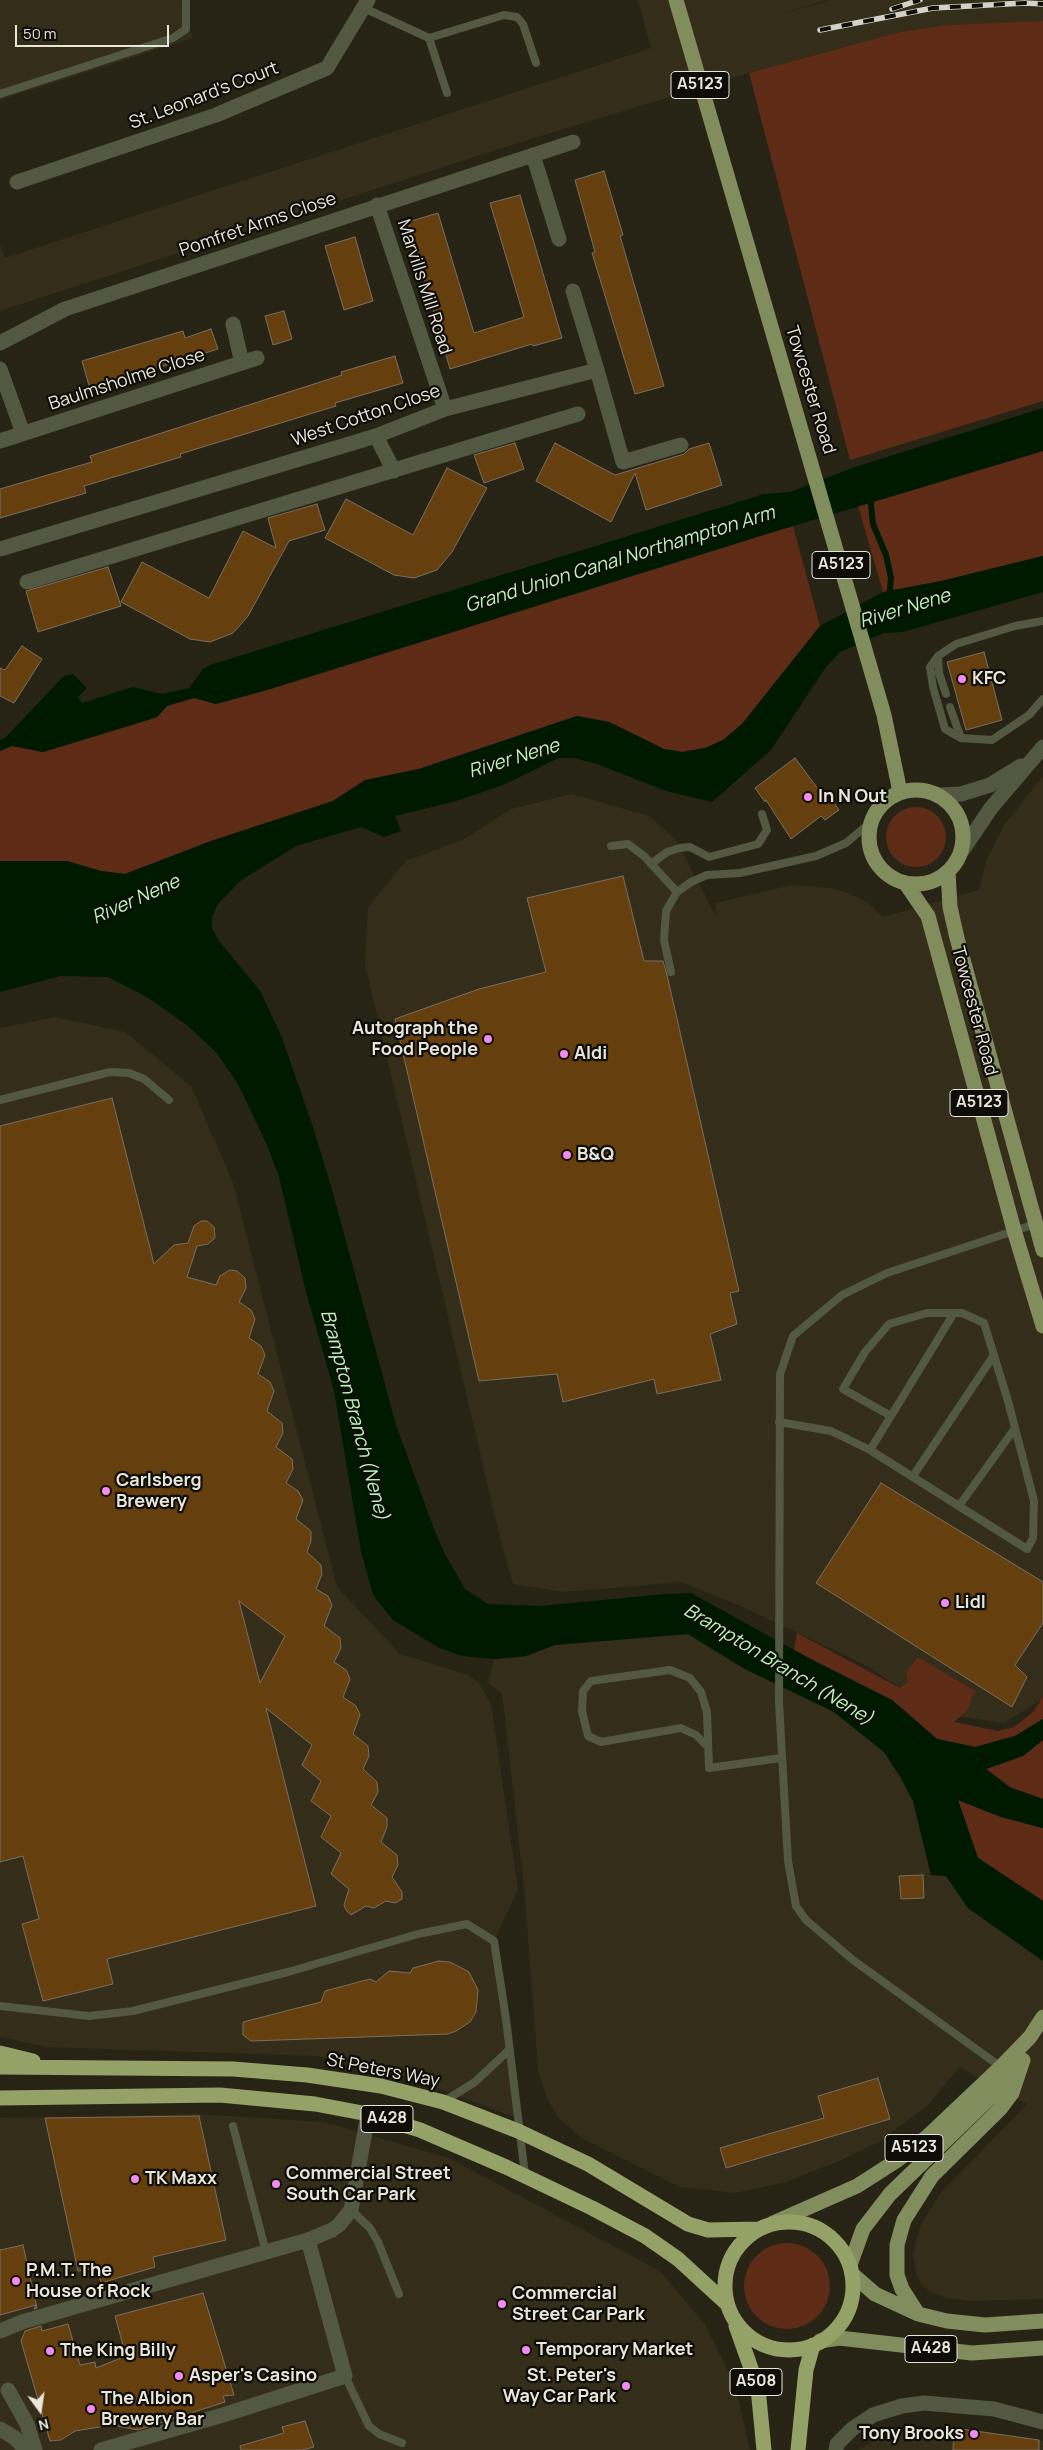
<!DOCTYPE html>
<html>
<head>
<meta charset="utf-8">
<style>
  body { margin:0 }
  #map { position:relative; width:1043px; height:2450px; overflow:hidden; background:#272416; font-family:Manrope,sans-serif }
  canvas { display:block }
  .north { position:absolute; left:15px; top:2385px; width:50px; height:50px; -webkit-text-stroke:4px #0f0d07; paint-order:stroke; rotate:166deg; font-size:14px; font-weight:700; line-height:20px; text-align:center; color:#e8e5dd }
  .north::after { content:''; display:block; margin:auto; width:18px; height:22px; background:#e8e5dd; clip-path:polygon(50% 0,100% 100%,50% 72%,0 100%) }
  .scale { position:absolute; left:15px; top:25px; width:154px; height:22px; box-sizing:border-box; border:2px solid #e8e5dd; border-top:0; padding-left:6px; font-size:15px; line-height:18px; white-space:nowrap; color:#e8e5dd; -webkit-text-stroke:4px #0f0d07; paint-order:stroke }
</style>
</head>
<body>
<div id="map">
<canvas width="1043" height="2450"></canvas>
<div class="north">N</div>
<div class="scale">50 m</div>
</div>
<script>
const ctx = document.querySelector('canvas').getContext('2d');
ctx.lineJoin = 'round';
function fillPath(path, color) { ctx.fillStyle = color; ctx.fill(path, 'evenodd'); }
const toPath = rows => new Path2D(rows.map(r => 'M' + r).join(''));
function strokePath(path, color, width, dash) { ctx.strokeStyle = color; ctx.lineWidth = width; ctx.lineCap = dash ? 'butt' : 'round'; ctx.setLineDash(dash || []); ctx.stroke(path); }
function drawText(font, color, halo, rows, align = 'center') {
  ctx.font = font + ' Manrope,sans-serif'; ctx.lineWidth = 4.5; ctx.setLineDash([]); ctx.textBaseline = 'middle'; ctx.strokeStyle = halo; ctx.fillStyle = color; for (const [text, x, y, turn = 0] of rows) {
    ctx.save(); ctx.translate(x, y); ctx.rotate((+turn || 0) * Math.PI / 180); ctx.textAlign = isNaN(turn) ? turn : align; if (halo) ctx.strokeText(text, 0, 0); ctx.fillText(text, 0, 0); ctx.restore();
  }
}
fillPath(toPath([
  [0,0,181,0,193,38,0,100],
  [638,0,828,0,779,14,832,0,1043,0,1043,21,900,32,749,73,508,146,0,311,0,244,5,258,651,48],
  [1043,776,1043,1699,1004,1723,942,1714,863,1664,745,1608,681,1582,564,1592,513,1584,498,1529,365,964,368,907,406,861,464,839,511,809,572,794,649,816,676,840,716,916,715,903,792,885,830,888,848,893,867,902,883,917,979,890,986,861,1003,827],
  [55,1017,125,1032,191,1086,233,1183,337,1587,400,1654,468,1675,480,1684,491,1704,518,1889,494,1941,517,2118,394,2072,317,2056,46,2047,0,2037,0,1028],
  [688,1634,743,1668,834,1712,884,1752,901,1778,913,1801,931,1875,946,1876,968,1908,1043,1961,1043,2299,970,2301,946,2298,931,2292,923,2286,917,2277,913,2253,921,2224,941,2193,1027,2104,959,2067,929,2104,879,2142,839,2161,783,2183,735,2193,680,2187,580,2137,557,2116,546,2096,538,2070,524,1888,502,1693,488,1683,494,1660,526,1656,555,1645],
  [197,2114,324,2122,449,2158,660,2271,704,2323,735,2385,750,2450,0,2450,0,2118],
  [917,2427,954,2428,1043,2441,1043,2450,858,2450,880,2438]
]), '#332d19');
fillPath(toPath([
  [1043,21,1043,401,850,460,749,73,900,32,948,25],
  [1043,451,1043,556,941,581,883,592,858,506],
  [793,526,820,626,742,724,723,740,705,748,682,752,664,749,609,722,577,716,419,769,365,780,333,801,211,841,125,874,101,871,67,861,0,861,0,751,12,746,43,752,148,720,157,717,167,706,194,697,216,704,267,690],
  '886 837a30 30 0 1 1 60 0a30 30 0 1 1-60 0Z',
  [797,1633,900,1688,908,1682,906,1672,918,1657,975,1691,967,1711,954,1722,998,1731,1014,1727,1033,1712,1043,1697,1043,1719,1015,1736,975,1747,937,1739,892,1700,794,1650],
  [1043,1740,1043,1799,1012,1788,986,1769,1023,1756],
  [958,1800,1001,1817,1043,1828,1043,1901,978,1858],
  '744 2286a43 43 0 1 1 86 0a43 43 0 1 1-86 0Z'
]), '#5e2b16');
fillPath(toPath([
  [1043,408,1043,451,760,536,267,690,216,704,194,698,167,706,157,717,148,720,43,752,12,746,0,751,0,740,5,738,64,676,73,674,87,688,78,697,82,703,133,687,162,694,189,688,203,669,210,665,764,494,790,492,855,467],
  [1043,556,1043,592,903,632,884,633,840,652,826,667,771,750,712,802,666,791,597,764,574,758,559,758,503,785,453,802,395,816,401,831,384,837,361,827,296,846,240,881,218,904,212,917,212,928,219,941,261,992,282,1038,313,1127,331,1186,396,1425,434,1529,446,1556,465,1589,488,1604,541,1606,665,1594,691,1593,814,1661,892,1700,937,1739,975,1747,1015,1736,1043,1719,1043,1740,1023,1756,986,1769,1009,1787,1043,1799,1043,1828,1001,1817,958,1800,978,1858,1043,1901,1043,1961,968,1908,946,1876,931,1875,913,1801,901,1778,884,1752,834,1712,743,1668,688,1634,555,1645,526,1656,494,1659,462,1656,439,1648,393,1620,373,1595,361,1551,334,1391,306,1292,279,1177,267,1145,238,1084,216,1052,188,1026,147,997,108,977,61,976,0,992,0,861,67,861,101,871,125,874,211,841,333,801,365,780,419,769,577,716,609,722,664,749,682,752,705,748,723,740,742,724,820,626,883,592,941,581]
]), '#001a00');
strokePath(toPath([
  [870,495,873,524,886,555,891,578,889,599]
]), '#001a00', 6);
const building = toPath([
  [604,171,623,235,620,236,664,386,635,394,592,253,595,252,575,180,604,171],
  [520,195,562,338,533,346,532,344,450,369,408,222,438,213,474,333,524,317,490,203,520,195],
  [355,237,373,301,344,310,325,246,355,237],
  [284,311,292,339,273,345,265,316,284,311],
  [211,329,218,349,90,389,82,361,183,331,185,338,211,329],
  [395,356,403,383,335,403,336,406,180,454,181,457,84,486,86,493,0,518,0,489,92,462,90,456,342,375,341,372,395,356],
  [515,443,524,469,484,483,474,455,515,443],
  [555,443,615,475,684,454,689,449,709,443,722,485,646,510,635,473,611,522,536,481,555,443],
  [447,468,487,488,452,552,437,570,414,578,394,575,325,538,346,499,413,535,447,468],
  [317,504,325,530,289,541,248,616,233,633,210,642,190,639,121,602,142,562,209,598,243,531,276,548,268,518,317,504],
  [108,567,121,606,38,632,26,591,108,567],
  [22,646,42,659,14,703,0,696,0,668,5,670,22,646],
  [984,652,1002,720,966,730,947,662,984,652],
  [795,758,821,793,825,790,839,810,825,820,821,816,791,839,766,800,765,802,755,788,795,758],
  [623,876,644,961,663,961,667,975,739,1291,730,1293,737,1324,710,1334,721,1380,657,1394,654,1379,563,1402,557,1374,479,1381,395,1019,479,989,546,972,527,898,623,876],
  [112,1098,154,1264,174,1245,188,1243,194,1226,201,1221,207,1221,214,1227,215,1238,208,1244,197,1246,187,1277,216,1285,220,1276,230,1270,237,1271,245,1278,246,1288,239,1302,251,1310,255,1319,249,1338,261,1346,265,1355,258,1374,270,1382,274,1391,267,1411,282,1423,283,1433,276,1447,292,1459,293,1469,286,1483,298,1491,303,1500,296,1519,311,1531,311,1541,307,1552,321,1565,322,1574,316,1589,328,1596,332,1605,324,1626,340,1638,341,1648,334,1662,346,1670,350,1679,343,1697,356,1706,360,1715,353,1734,368,1746,369,1756,363,1769,377,1782,378,1792,371,1805,387,1818,387,1827,381,1842,397,1855,398,1865,392,1877,402,1892,402,1899,395,1903,386,1901,374,1908,366,1906,351,1915,346,1910,344,1905,349,1889,331,1874,341,1853,321,1837,331,1816,311,1801,321,1781,302,1765,312,1745,266,1708,316,1906,107,1959,113,1984,43,2001,22,1924,39,1919,23,1856,0,1862,0,1126,112,1098],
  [239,1601,285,1636,260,1683,239,1601],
  [881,1483,1043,1582,1043,1623,1015,1665,1027,1677,1012,1707,816,1583,881,1483],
  [923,1875,924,1898,901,1899,899,1876,923,1875],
  [439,1961,450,1962,469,1972,478,1990,476,2012,470,2022,456,2031,448,2034,251,2041,243,2035,243,2022,321,2002,325,1991,370,1979,376,1982,389,1971,410,1973,413,1968,439,1961],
  [878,2078,890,2119,726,2168,720,2148,824,2118,818,2096,878,2078],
  [199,2116,226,2240,153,2257,155,2267,101,2283,97,2268,78,2271,45,2118,199,2116],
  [23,2245,37,2308,34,2309,36,2305,0,2315,0,2250,23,2245],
  [203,2293,234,2395,223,2396,225,2402,138,2430,112,2425,75,2431,61,2440,50,2441,21,2341,25,2331,41,2326,42,2331,68,2324,80,2365,95,2362,96,2368,126,2356,115,2316,203,2293],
  [305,2421,314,2447,302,2450,241,2450,240,2446,284,2433,282,2427,305,2421],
  [954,2428,1039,2440,1039,2450,953,2450,954,2428]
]);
fillPath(building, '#653f0d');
strokePath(building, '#7a6f62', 1);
strokePath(toPath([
  [364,8,429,38,504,15,517,17,523,24,536,63],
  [429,38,447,93],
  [0,94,173,38,186,29,186,0],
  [938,656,930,667,933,687,945,729,961,738],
  [946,694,939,673,938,656,956,644,1015,626,1043,621],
  [950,707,961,738,992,740,1029,715,1043,699],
  [611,846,628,844,644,856,677,892],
  [651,864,667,852,680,848,690,847,709,857,758,844,767,830,762,814],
  [671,972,664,940,666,911,677,892,691,882,707,875,740,873,816,856,846,843,871,822],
  [0,1100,110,1072,129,1073,144,1079,169,1100],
  [779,1422,831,1431,870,1450,1027,1549,1033,1538,1034,1501,1008,1401,984,1323,962,1313,927,1313,889,1324,865,1352,843,1389,891,1416,954,1313],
  [870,1450,891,1416],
  [913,1476,994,1355],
  [959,1506,1015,1428],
  [708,1747,696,1735,681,1728,601,1742,588,1736,582,1711,583,1691,591,1681,670,1670,690,1678,701,1692,707,1712,709,1768,781,1758],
  [0,2006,89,2016,133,2011,288,1972,418,1934,467,1924,494,1941,506,2019,525,2175],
  [1001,2067,853,1960,806,1920,796,1906,788,1861,779,1702,780,1374,793,1336,842,1295,887,1273,1035,1224],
  [443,2102,475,2082,509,2050],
  [233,2126,266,2252],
  [351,2210,370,2228,378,2242,399,2294],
  [345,2376,369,2426,379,2434,402,2443]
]), '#535842', 8);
strokePath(toPath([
  [533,155,559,239],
  [17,182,216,115,327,68,368,0],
  [377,205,445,409],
  [573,291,597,370],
  [233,324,242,363],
  [0,343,65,309,573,142],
  [0,369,23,433],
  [376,436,394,471],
  [0,441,257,358],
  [0,549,376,436,445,409,597,370,623,462,681,445],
  [27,582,578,414],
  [939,795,961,794,990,785,1021,766],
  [962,851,991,808,1043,747],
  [0,2331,22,2322,308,2240,332,2230,339,2225,351,2210,368,2114],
  [8,2390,27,2424,35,2450],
  [0,2429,15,2438,26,2450],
  [101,2450,223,2415,345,2376,308,2240],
  [836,2450,837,2444,852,2429,873,2415,902,2406,924,2403,994,2409,1043,2422]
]), '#535842', 15);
strokePath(toPath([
  [676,0,884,715,900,792],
  '869 837a47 47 0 1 1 94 0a47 47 0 1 1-94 0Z',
  [948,872,950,907,957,938,1043,1250],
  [906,884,928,916,1014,1230,1043,1326],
  [773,2223,857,2186,896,2161,927,2137,1001,2067,1030,2037,1043,2017],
  [850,2265,863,2229,890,2194,1004,2084,1015,2070],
  [852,2274,875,2294,918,2314,947,2321,985,2325,1043,2321],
  [918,2314,902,2289,897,2275,897,2245,904,2220,932,2176,1000,2109,1012,2093,1023,2060],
  [820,2341,839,2338,972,2353,1043,2348]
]), '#828d5d', 15);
strokePath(toPath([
  [0,2053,33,2061],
  [0,2067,233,2069,307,2075,381,2086,443,2102,518,2131,588,2164,688,2224,708,2230,759,2229],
  [0,2098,220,2095,315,2104,368,2114,420,2130,506,2167,592,2208,645,2236,678,2259,726,2303],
  '725 2286a64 64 0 1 1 128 0a64 64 0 1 1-128 0Z',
  [736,2326,758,2388,764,2450],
  [798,2450,806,2370,813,2345]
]), '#94a167', 15);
const rail = toPath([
  [892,9,920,0],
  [820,30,933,8,1025,3,1043,4]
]);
strokePath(rail, '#d4d1c8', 5.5);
strokePath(rail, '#0f0d07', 4, [11]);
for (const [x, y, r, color] of [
  [962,679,5,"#f28af3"],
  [808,797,5,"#f28af3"],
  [488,1039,5,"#f28af3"],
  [564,1054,5,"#f28af3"],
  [567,1155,5,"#f28af3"],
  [106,1491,5,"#f28af3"],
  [945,1603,5,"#f28af3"],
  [135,2179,5,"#f28af3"],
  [276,2184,5,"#f28af3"],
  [16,2281,5,"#f28af3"],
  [502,2304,5,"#f28af3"],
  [526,2350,5,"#f28af3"],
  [50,2351,5,"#f28af3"],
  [179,2376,5,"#f28af3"],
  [626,2386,5,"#f28af3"],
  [91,2409,5,"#f28af3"],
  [974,2434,5,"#f28af3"]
]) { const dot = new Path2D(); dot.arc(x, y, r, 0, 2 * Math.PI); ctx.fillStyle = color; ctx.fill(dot); strokePath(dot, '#0f0d07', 2); }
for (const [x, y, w] of [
  [700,85,58],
  [841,565,58],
  [979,1103,58],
  [387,2119,52],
  [914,2148,58],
  [931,2349,52],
  [756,2382,52]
]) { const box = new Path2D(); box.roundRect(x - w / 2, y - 13.5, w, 27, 4); ctx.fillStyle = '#0f0d07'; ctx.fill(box); strokePath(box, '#e8e5dd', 1); }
drawText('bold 16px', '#e8e5dd', null, [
  ["A5123",700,85],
  ["A5123",841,565],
  ["A5123",979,1103],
  ["A428",387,2119],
  ["A5123",914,2148],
  ["A428",931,2349],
  ["A508",756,2382]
]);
drawText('18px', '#e8e5dd', '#0f0d07', [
  ["St. Leonard's Court",204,96,-21],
  ["Pomfret Arms Close",258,225,-19],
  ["Marvills Mill Road",424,287,72],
  ["Baulmsholme Close",127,380,-18],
  ["Towcester Road",810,390,73],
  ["West Cotton Close",366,416,-19],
  ["Towcester Road",974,1011,75],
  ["St Peters Way",383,2071,11]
]);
drawText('bold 18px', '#e8e5dd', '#0f0d07', [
  ["KFC",972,679],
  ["In N Out",818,797],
  ["Autograph the",478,1029,"right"],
  ["Food People",478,1050,"right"],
  ["Aldi",574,1054],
  ["B&Q",577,1155],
  ["Carlsberg",116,1481],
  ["Brewery",116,1502],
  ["Lidl",955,1603],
  ["Commercial Street",286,2174],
  ["South Car Park",286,2195],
  ["TK Maxx",145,2179],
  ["P.M.T. The",26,2271],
  ["House of Rock",26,2292],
  ["Commercial",512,2294],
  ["Street Car Park",512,2315],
  ["Temporary Market",536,2350],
  ["The King Billy",60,2351],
  ["Asper's Casino",189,2376],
  ["St. Peter's",616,2376,"right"],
  ["Way Car Park",616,2397,"right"],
  ["The Albion",101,2399],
  ["Brewery Bar",101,2420],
  ["Tony Brooks",964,2434,"right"]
], 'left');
drawText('italic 19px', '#b6f8b6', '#0f0d07', [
  ["Grand Union Canal Northampton Arm",620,560,-17],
  ["River Nene",905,609,-17],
  ["River Nene",514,759,-17],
  ["River Nene",136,900,-24],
  ["Brampton Branch (Nene)",354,1415,75],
  ["Brampton Branch (Nene)",778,1665,31]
]);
</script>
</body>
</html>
